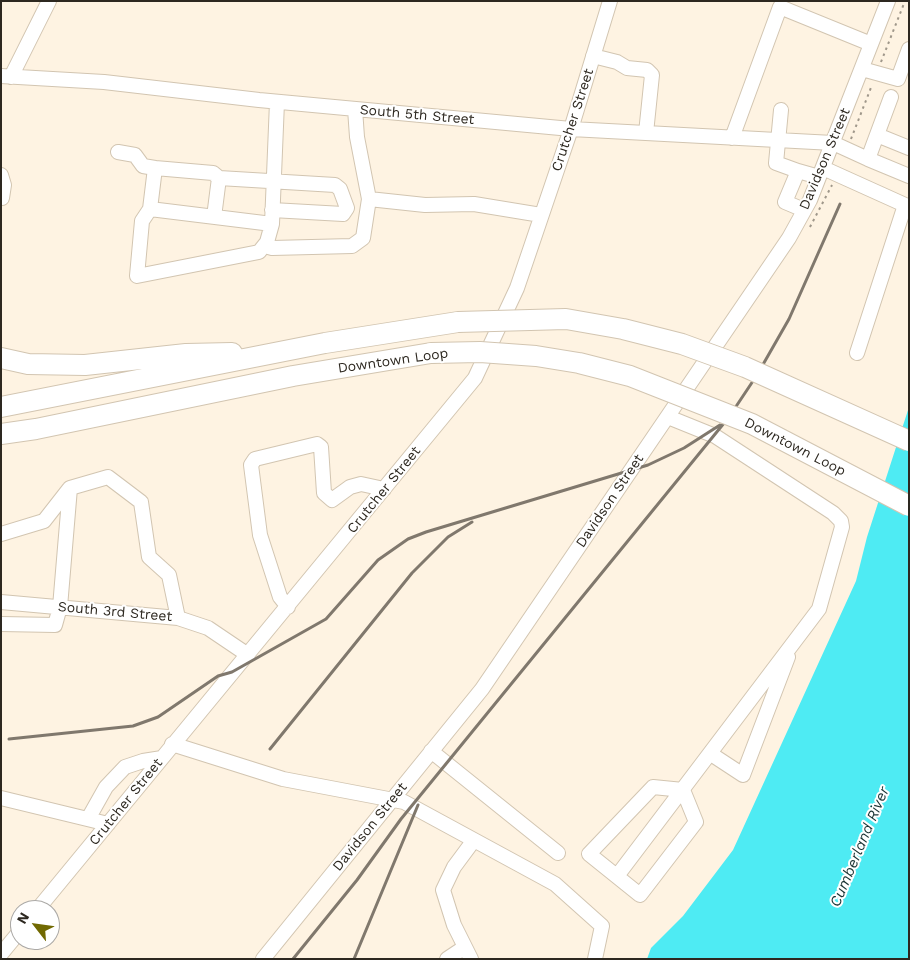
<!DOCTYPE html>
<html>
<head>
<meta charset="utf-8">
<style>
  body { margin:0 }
  #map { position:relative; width:910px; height:960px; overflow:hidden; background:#fef3e2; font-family:"Work Sans",sans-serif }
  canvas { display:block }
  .frame { position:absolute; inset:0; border:2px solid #2d2820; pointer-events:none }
  .north { position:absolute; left:10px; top:900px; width:50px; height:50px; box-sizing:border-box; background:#fff; border:1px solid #aba9a6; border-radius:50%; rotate:300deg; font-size:14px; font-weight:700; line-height:20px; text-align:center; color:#2d2820 }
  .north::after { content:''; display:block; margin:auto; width:18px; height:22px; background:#716901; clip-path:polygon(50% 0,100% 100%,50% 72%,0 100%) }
</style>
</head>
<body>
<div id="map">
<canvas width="910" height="960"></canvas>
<div class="frame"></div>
<div class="north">N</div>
</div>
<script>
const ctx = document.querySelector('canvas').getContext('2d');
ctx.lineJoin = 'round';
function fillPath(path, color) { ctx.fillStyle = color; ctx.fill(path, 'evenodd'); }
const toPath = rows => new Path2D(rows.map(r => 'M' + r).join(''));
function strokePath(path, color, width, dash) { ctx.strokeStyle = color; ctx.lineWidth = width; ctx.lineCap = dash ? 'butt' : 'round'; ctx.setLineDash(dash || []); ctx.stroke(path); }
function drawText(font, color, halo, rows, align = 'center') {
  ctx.font = font + ' "Work Sans",sans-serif'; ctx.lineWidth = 4; ctx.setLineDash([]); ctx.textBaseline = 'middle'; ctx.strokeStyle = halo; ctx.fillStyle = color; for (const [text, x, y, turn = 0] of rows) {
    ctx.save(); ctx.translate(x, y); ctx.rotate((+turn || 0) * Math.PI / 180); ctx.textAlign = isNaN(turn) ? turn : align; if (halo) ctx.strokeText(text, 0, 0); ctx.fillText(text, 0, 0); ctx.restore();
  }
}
fillPath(toPath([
  [909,407,909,959,647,959,651,948,683,916,733,850,856,581,867,537]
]), '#4eebf3');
const minor = toPath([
  [593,56,617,62,627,68,647,70,652,75,646,133],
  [862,69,898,79,909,49],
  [1,76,104,82,259,100,571,129,833,143,868,159,891,97],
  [11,77,49,1],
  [355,109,357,137,369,199,425,205,474,204,541,215],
  [781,110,776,163,798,171],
  [877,135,909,148],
  [732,138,780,7,871,44],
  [118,152,135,155,143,166,155,168],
  [868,159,909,176],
  [823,168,905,205,857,353],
  [1,175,4,185,2,198],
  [150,209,142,221,137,276,259,252,267,242,272,224,277,102],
  [804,210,785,202,798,171,819,177],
  [214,217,219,178],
  [272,224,150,209,155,168,213,173,219,178,335,185,340,189,347,208,343,214,272,210],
  [265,246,272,248,352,246,363,238,369,199],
  [1,534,44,521,69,489],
  [1,602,178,618,208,628,248,655],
  [288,607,280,597,260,535,251,465,255,459,317,444,321,447,324,493,332,500,350,487,361,484,384,489],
  [1,624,55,625,60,607,70,488,108,477,141,502,149,557,169,575,178,618],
  [172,744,283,779,404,802,555,884,602,926,595,959],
  [431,751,558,853],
  [711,754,743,775,788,657],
  [653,787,683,790,696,822,640,895,589,854,653,787],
  [1,798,108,824],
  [88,819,106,787,125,767,143,761,162,758],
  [617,876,819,609,842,527,841,521,833,513,715,436,668,417],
  [37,910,475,378,517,288,571,129,610,1],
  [1,954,20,931],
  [263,959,482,689,789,238,810,200,888,1],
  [447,959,465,947],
  [471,959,454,925,443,890,454,867,474,840]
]);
const highway = toPath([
  [1,358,28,364,85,365,186,354,232,353],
  [1,407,325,343,458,322],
  [1,434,36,429,293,376,431,353]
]);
strokePath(minor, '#d2c5b1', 16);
strokePath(highway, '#d2c5b1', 22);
strokePath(toPath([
  [881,62,905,1],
  [851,139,872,85],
  [810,227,832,185]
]), '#9f978a', 2, [2.5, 4]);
strokePath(minor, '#fff', 14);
strokePath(highway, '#fff', 20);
strokePath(toPath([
  [9,739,133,726,158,717,218,676,232,672,326,619,378,560,408,539,426,532,648,465,684,448,720,425],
  [270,749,412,573,448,537,472,522],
  [293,959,357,880,401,819,729,417,757,375,789,319,840,204],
  [354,959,418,805]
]), '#80786d', 3);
const highwayBridge = toPath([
  [458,322,566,319,623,329,682,344,745,367,909,441],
  [431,353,480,352,536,356,579,363,630,376,752,424,909,506]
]);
strokePath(highwayBridge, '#d2c5b1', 22, []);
strokePath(highwayBridge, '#fff', 20);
drawText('14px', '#2d2820', '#fff', [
  ["South 5th Street",417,115,5],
  ["Crutcher Street",573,120,-72],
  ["Davidson Street",825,159,-67],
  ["Downtown Loop",393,361,-8],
  ["Downtown Loop",795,447,27],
  ["Crutcher Street",384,490,-51],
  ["Davidson Street",610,501,-56],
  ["South 3rd Street",115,612,5],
  ["Crutcher Street",126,802,-51],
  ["Davidson Street",370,827,-51]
]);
drawText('italic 15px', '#193233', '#fff', [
  ["Cumberland River",860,847,-67]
]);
</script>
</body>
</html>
